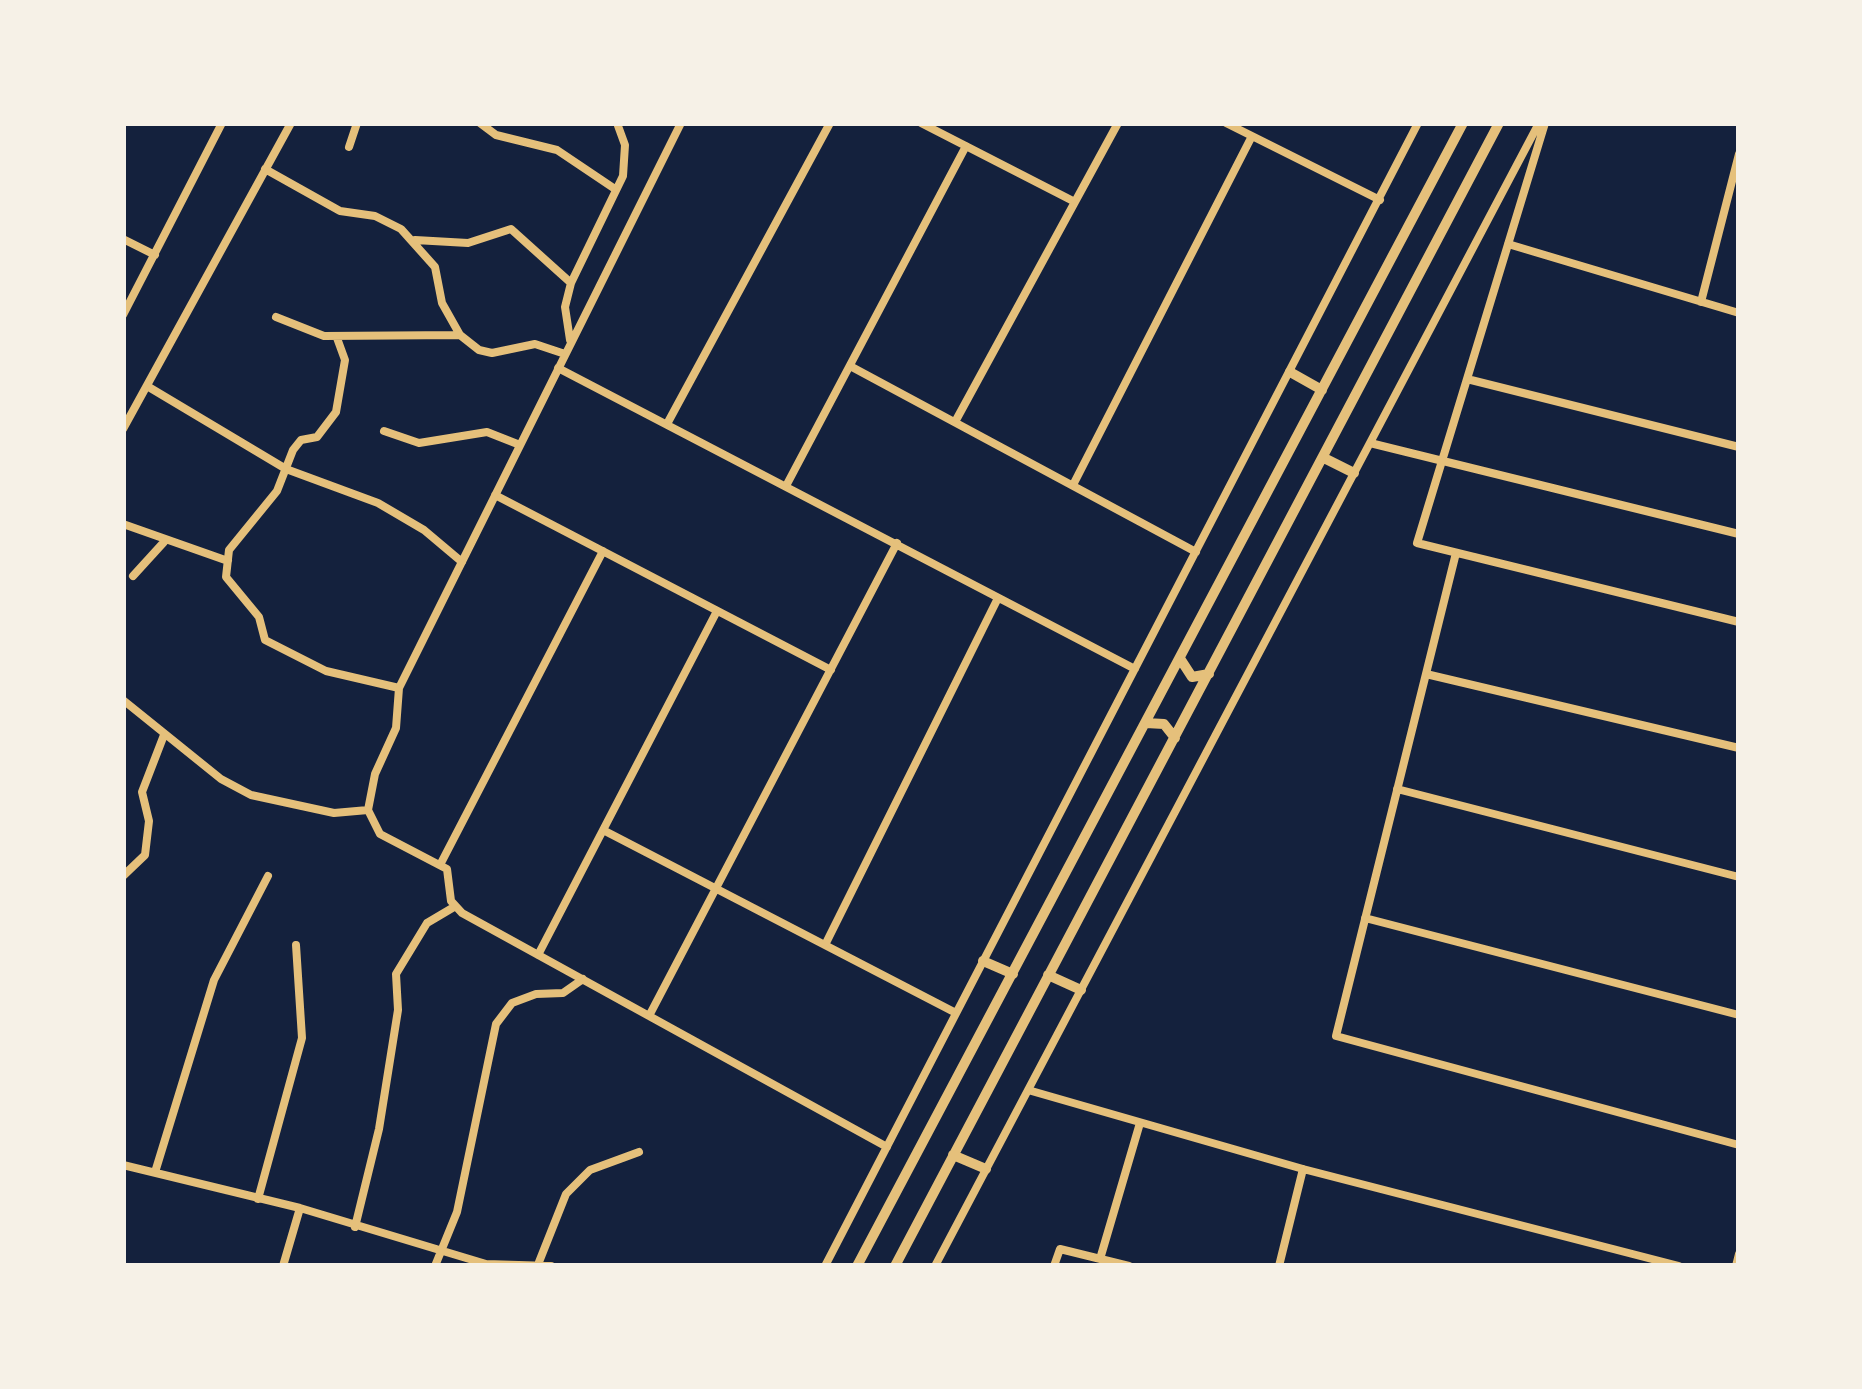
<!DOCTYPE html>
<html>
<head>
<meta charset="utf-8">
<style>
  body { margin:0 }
  #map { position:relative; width:1862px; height:1389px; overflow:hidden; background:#14213d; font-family:Ubuntu,sans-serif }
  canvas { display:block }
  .frame { position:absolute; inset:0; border:126px solid #f6f1e7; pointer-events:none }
</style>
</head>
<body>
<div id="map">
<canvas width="1862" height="1389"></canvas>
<div class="frame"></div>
</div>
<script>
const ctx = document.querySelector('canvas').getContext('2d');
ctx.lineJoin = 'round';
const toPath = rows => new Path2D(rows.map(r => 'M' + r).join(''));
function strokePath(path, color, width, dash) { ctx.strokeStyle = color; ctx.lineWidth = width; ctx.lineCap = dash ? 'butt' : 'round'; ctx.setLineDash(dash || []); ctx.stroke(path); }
strokePath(toPath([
  [480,123,496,135,557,150,615,189],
  [681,123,399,688,396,728,375,774,368,810,380,834,447,869,451,901,462,913,887,1147],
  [921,123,1075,202],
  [1226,123,1380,200],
  [1545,123,1417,543,1739,622],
  [349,147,357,123],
  [265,169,340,211,375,216,401,229,435,267,442,303,460,335,479,350,492,353,535,344,565,354],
  [123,239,155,255],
  [415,240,468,243,511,229,571,283],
  [1508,244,1739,313],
  [1701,302,1739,154],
  [123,315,222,123],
  [276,317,324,336,460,335],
  [337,338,345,360,336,412,317,437,301,440,293,450,277,491,229,550,226,577,259,617,265,640,326,671,399,688],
  [570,340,565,307,571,283,623,176,625,145,617,123],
  [850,366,1196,552],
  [558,368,1135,669],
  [1467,379,1739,447],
  [147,386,286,469,378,503,424,530,462,562],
  [955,422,1118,123],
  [667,424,830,123],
  [123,429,291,123],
  [384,431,419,443,487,432,520,445],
  [1370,443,1739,534],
  [1073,485,1252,136],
  [786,486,966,146],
  [495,495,831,670],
  [123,524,228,561],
  [1456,553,1336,1036,1739,1145],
  [133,576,164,542],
  [1426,674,1739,748],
  [123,700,221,779,251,795,334,813,368,810],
  [1397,789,1739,877],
  [603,830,956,1013],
  [440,865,603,551],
  [123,876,145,855,149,821,142,792,164,735],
  [1365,918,1739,1015],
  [825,945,998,598],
  [538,955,717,611],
  [649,1016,897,543],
  [1028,1090,1303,1169,1679,1266],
  [123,1165,300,1208,486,1264,551,1266],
  [156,1169,214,980,268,876],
  [258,1199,302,1038,296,945],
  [355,1227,379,1129,398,1010,396,974,427,923,454,907],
  [1100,1259,1140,1123],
  [539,1262,566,1194,590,1170,639,1152],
  [283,1266,300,1208],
  [435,1266,457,1212,496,1024,512,1003,536,994,563,993,583,979],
  [825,1266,1418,123],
  [935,1266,1539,123],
  [1054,1266,1060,1249,1129,1266],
  [1279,1266,1303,1169],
  [1736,1266,1739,1254]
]), '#e5c07b', 8);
strokePath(toPath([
  [1290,372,1322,390],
  [1324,458,1354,473],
  [1181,660,1192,677,1209,674],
  [1146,723,1164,724,1175,738],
  [983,961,1013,974],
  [1048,975,1081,990],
  [953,1155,986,1169],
  [857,1266,1463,123],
  [895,1266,1499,123]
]), '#e5c07b', 10);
</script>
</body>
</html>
